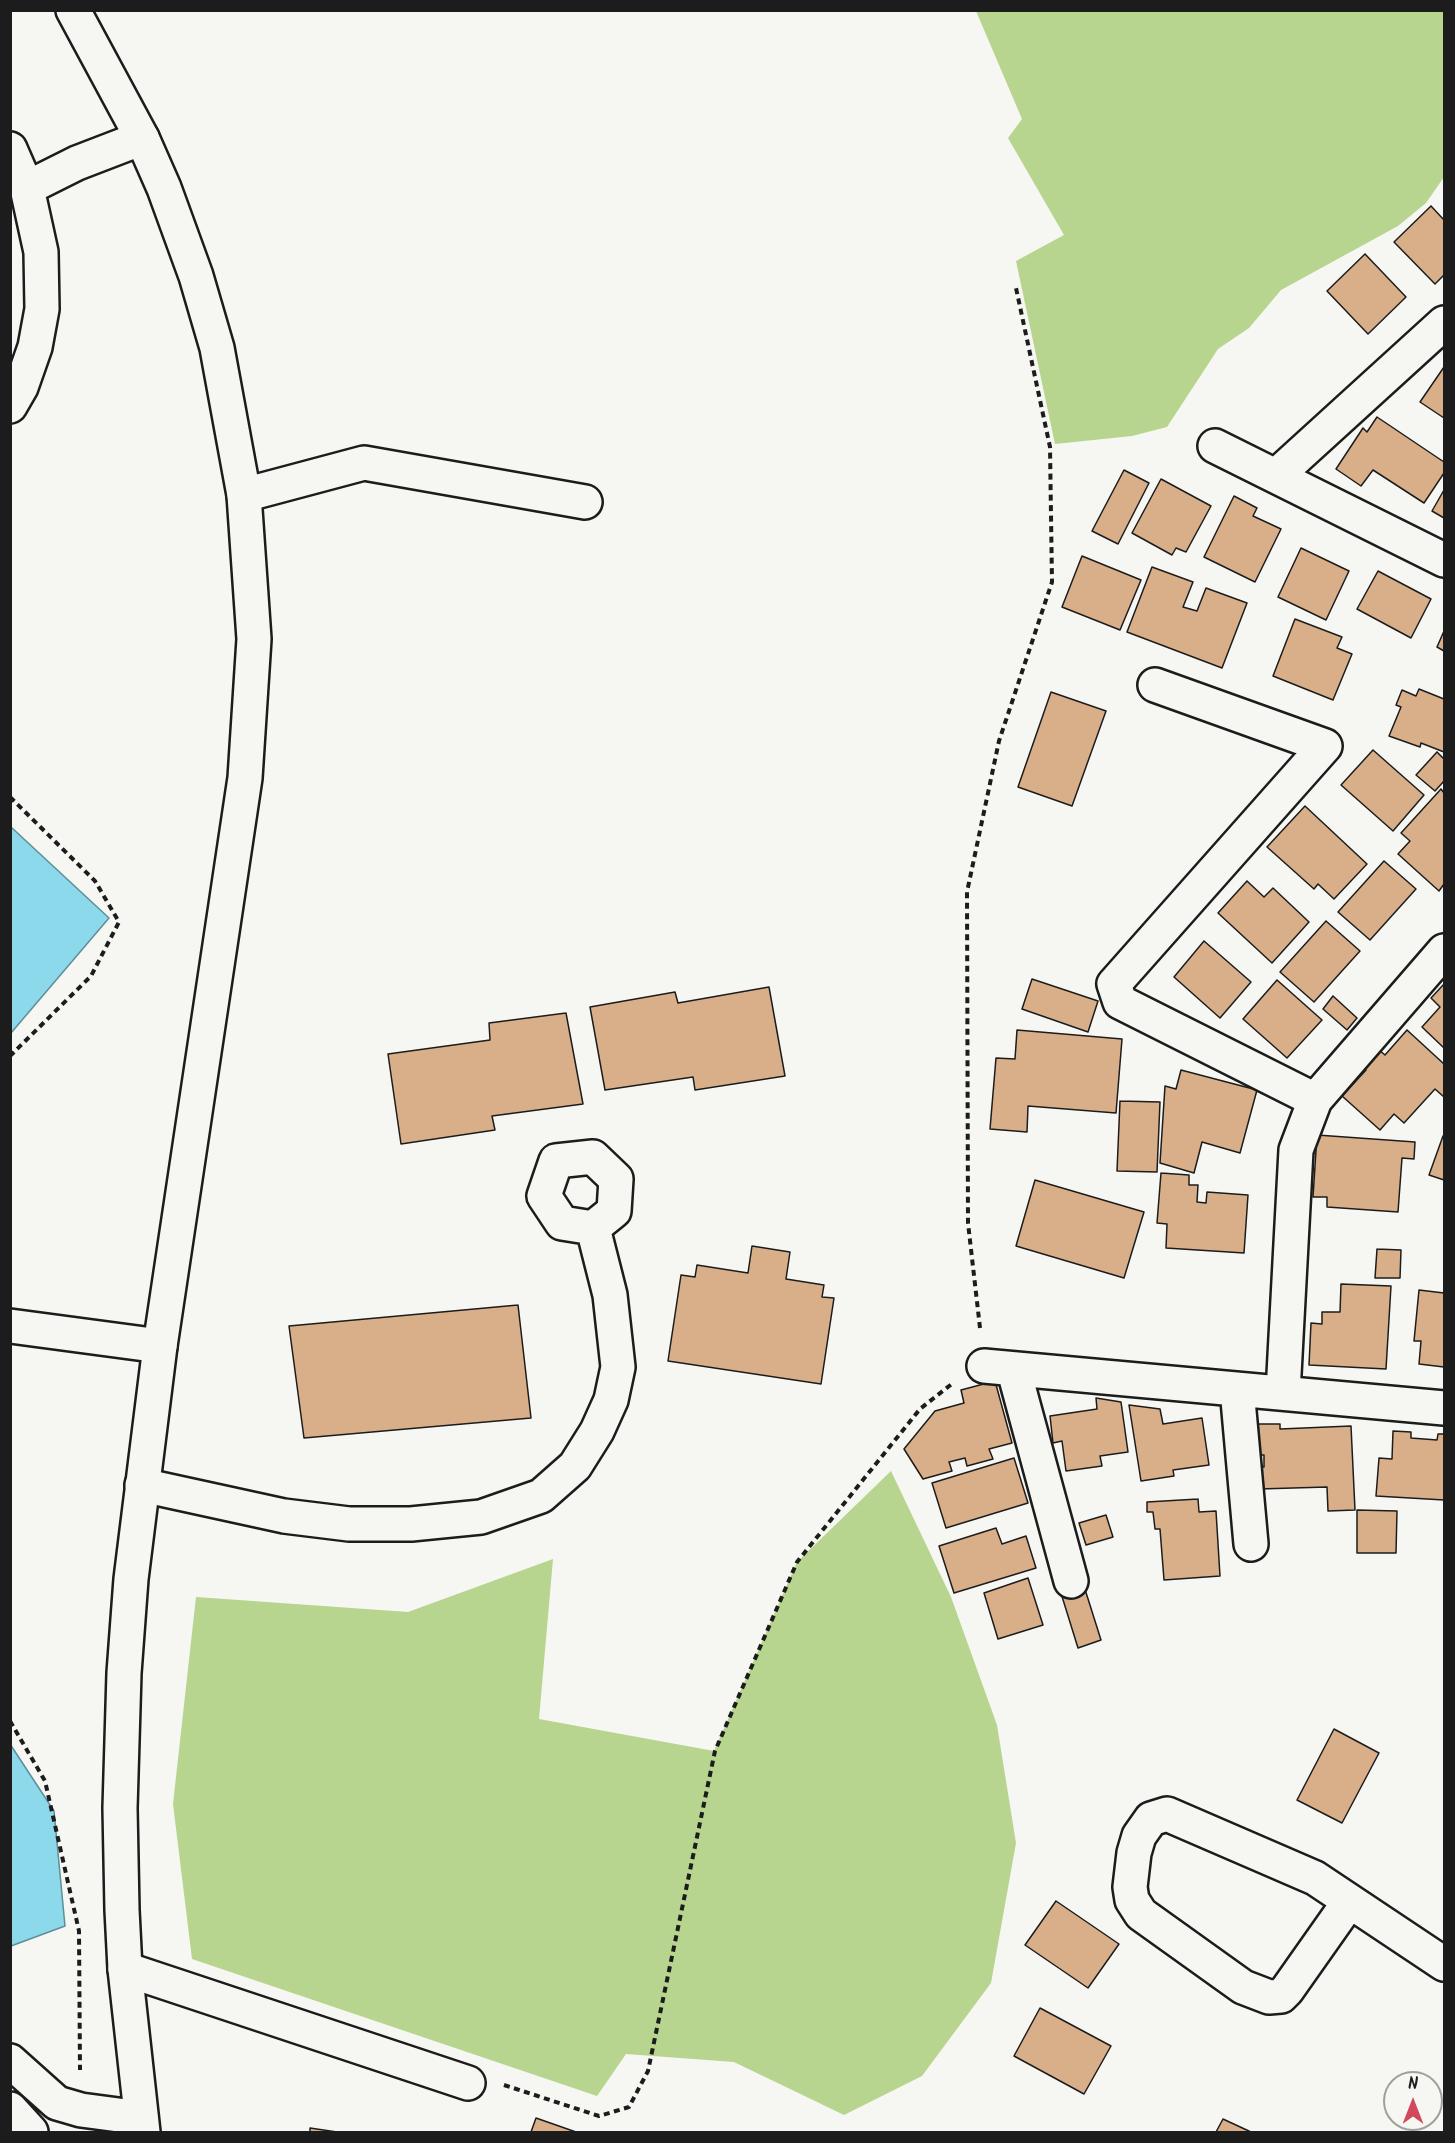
<!DOCTYPE html>
<html>
<head>
<meta charset="utf-8">
<style>
  body { margin:0 }
  #map { position:relative; width:1455px; height:2143px; overflow:hidden; background:#f6f6f2; font-family:Kalam,sans-serif }
  canvas { display:block }
  .frame { position:absolute; inset:0; border:12px solid #1c1c1c; pointer-events:none }
  .north { position:absolute; left:1383px; top:2071px; width:60px; height:60px; box-sizing:border-box; background:#f6f6f2; border:2px solid #9f9f9c; border-radius:50%; rotate:0deg; font-size:16px; font-weight:700; line-height:24px; text-align:center; color:#1c1c1c }
  .north::after { content:''; display:block; margin:auto; width:21px; height:27px; background:#d1495b; clip-path:polygon(50% 0,100% 100%,50% 72%,0 100%) }
</style>
</head>
<body>
<div id="map">
<canvas width="1455" height="2143"></canvas>
<div class="frame"></div>
<div class="north">N</div>
</div>
<script>
const ctx = document.querySelector('canvas').getContext('2d');
ctx.lineJoin = 'round';
function fillPath(path, color) { ctx.fillStyle = color; ctx.fill(path, 'evenodd'); }
const toPath = rows => new Path2D(rows.map(r => 'M' + r).join(''));
function strokePath(path, color, width, dash) { ctx.strokeStyle = color; ctx.lineWidth = width; ctx.lineCap = dash ? 'butt' : 'round'; ctx.setLineDash(dash || []); ctx.stroke(path); }
fillPath(toPath([
  [976,11,1444,11,1444,177,1426,203,1398,226,1281,290,1249,328,1218,349,1167,427,1132,436,1055,444,1016,261,1064,235,1008,138,1022,119],
  [891,1471,951,1597,997,1725,1016,1843,991,1983,922,2076,844,2115,734,2062,626,2054,597,2096,192,1959,173,1804,196,1597,408,1612,553,1559,539,1719,714,1751,797,1562]
]), '#b7d58e');
const water = toPath([
  [11,827,109,918,11,1033,11,827],
  [10,1744,54,1811,65,1926,11,1946,10,1744]
]);
fillPath(water, '#8cd9eb');
strokePath(water, '#5f8d98', 1.5);
const building = toPath([
  [1431,206,1444,220,1444,275,1435,284,1394,242,1431,206],
  [1365,254,1406,297,1368,334,1327,291,1365,254],
  [1444,367,1444,418,1420,402,1444,367],
  [1377,417,1444,462,1444,473,1424,503,1373,470,1361,486,1336,469,1363,428,1367,432,1377,417],
  [1124,470,1149,483,1118,544,1092,531,1124,470],
  [1161,479,1211,506,1186,552,1176,548,1172,555,1132,533,1161,479],
  [1444,490,1444,518,1432,511,1444,490],
  [1234,496,1257,508,1253,516,1281,529,1255,582,1204,557,1234,496],
  [1301,548,1349,571,1326,620,1278,597,1301,548],
  [1082,556,1141,580,1120,630,1062,607,1082,556],
  [1152,567,1193,582,1183,607,1197,611,1206,588,1247,603,1222,668,1127,632,1152,567],
  [1378,571,1431,599,1411,638,1357,609,1378,571],
  [1295,619,1342,637,1337,648,1352,654,1333,700,1273,676,1295,619],
  [1444,631,1444,651,1437,647,1444,631],
  [1419,689,1444,699,1444,752,1421,743,1420,747,1389,736,1401,707,1396,705,1402,690,1416,696,1419,689],
  [1051,692,1106,711,1072,806,1018,787,1051,692],
  [1373,750,1424,795,1393,831,1341,785,1373,750],
  [1437,752,1444,759,1444,781,1435,791,1416,775,1437,752],
  [1441,789,1444,793,1444,884,1439,891,1398,854,1410,841,1401,833,1441,789],
  [1305,806,1367,864,1334,899,1318,884,1314,889,1267,847,1305,806],
  [1384,861,1416,889,1370,940,1338,912,1384,861],
  [1247,881,1264,897,1273,888,1309,922,1272,963,1218,913,1247,881],
  [1326,921,1360,951,1314,1002,1280,972,1326,921],
  [1204,941,1251,982,1220,1018,1174,977,1204,941],
  [1032,979,1098,1001,1088,1032,1022,1009,1032,979],
  [1277,980,1322,1020,1287,1058,1243,1019,1277,980],
  [1444,984,1444,1048,1422,1027,1440,1007,1431,998,1444,984],
  [769,987,785,1076,695,1090,693,1077,605,1090,590,1007,675,992,678,1003,769,987],
  [1333,996,1357,1018,1347,1030,1323,1009,1333,996],
  [566,1013,583,1104,492,1116,495,1130,401,1144,388,1054,490,1040,489,1023,566,1013],
  [1017,1030,1122,1039,1116,1113,1028,1106,1027,1132,990,1129,996,1058,1015,1059,1017,1030],
  [1407,1030,1444,1064,1444,1097,1435,1089,1404,1123,1394,1114,1380,1130,1342,1096,1366,1070,1361,1067,1378,1049,1385,1055,1407,1030],
  [1181,1070,1257,1090,1240,1153,1202,1142,1194,1173,1160,1163,1165,1086,1176,1089,1181,1070],
  [1120,1101,1160,1102,1157,1172,1117,1171,1120,1101],
  [1317,1135,1415,1142,1414,1159,1402,1158,1398,1212,1327,1207,1327,1197,1313,1197,1317,1135],
  [1443,1136,1444,1136,1444,1180,1429,1175,1443,1136],
  [1161,1173,1189,1175,1189,1185,1198,1185,1197,1202,1206,1203,1207,1192,1248,1195,1244,1253,1166,1248,1167,1224,1157,1223,1161,1173],
  [1035,1180,1144,1212,1124,1278,1016,1246,1035,1180],
  [752,1246,790,1252,786,1279,824,1285,822,1297,834,1298,821,1384,668,1361,681,1275,695,1277,697,1265,748,1273,752,1246],
  [1377,1249,1401,1250,1400,1278,1375,1278,1377,1249],
  [1341,1284,1391,1286,1386,1369,1309,1365,1311,1323,1322,1324,1322,1312,1340,1312,1341,1284],
  [1419,1290,1444,1293,1444,1367,1419,1364,1421,1341,1414,1341,1419,1290],
  [518,1305,531,1418,304,1438,289,1326,518,1305],
  [995,1381,1012,1443,989,1449,993,1459,967,1466,965,1458,949,1462,952,1471,923,1479,904,1449,935,1411,964,1403,961,1390,995,1381],
  [1096,1398,1121,1402,1128,1452,1100,1456,1102,1466,1066,1471,1062,1441,1053,1443,1050,1416,1097,1409,1096,1398],
  [1129,1405,1160,1409,1163,1424,1202,1418,1209,1465,1173,1470,1174,1476,1141,1481,1129,1405],
  [1257,1424,1280,1424,1280,1429,1351,1426,1355,1510,1328,1511,1327,1487,1259,1489,1258,1467,1264,1467,1264,1455,1258,1455,1257,1424],
  [1393,1431,1411,1432,1411,1438,1437,1440,1438,1434,1444,1434,1444,1500,1376,1496,1379,1458,1392,1459,1393,1431],
  [1014,1458,1028,1503,946,1528,932,1483,1014,1458],
  [1198,1499,1199,1512,1216,1511,1220,1576,1164,1580,1160,1529,1155,1529,1153,1512,1147,1512,1147,1502,1198,1499],
  [1357,1510,1397,1511,1396,1553,1357,1553,1357,1510],
  [1106,1515,1113,1537,1086,1545,1079,1523,1106,1515],
  [996,1528,1002,1544,1026,1536,1036,1568,954,1593,939,1546,996,1528],
  [1028,1578,1043,1625,998,1639,984,1593,1028,1578],
  [1083,1583,1101,1640,1078,1648,1060,1590,1083,1583],
  [1334,1729,1379,1753,1342,1823,1297,1800,1334,1729],
  [1056,1901,1119,1944,1088,1988,1025,1945,1056,1901],
  [1040,2008,1111,2046,1084,2094,1014,2056,1040,2008],
  [536,2118,576,2132,531,2132,536,2118],
  [1223,2119,1251,2132,1216,2132,1223,2119],
  [310,2128,337,2132,310,2132,310,2128]
]);
fillPath(building, '#d9af8a');
strokePath(building, '#1c1c1c', 1.5);
const minor = toPath([
  [10,149,27,188],
  [10,406,21,387,35,347,42,309,41,252,27,188,77,163,142,138],
  [1215,446,1444,560],
  [1276,476,1444,323],
  [244,495,364,463,585,502],
  [1155,685,1325,746,1114,984,1120,1002,1315,1100],
  [593,1157,616,1179,614,1211,593,1228,562,1223,544,1196,556,1161,593,1157],
  [10,1326,160,1346],
  [984,1366,1444,1408],
  [1014,1371,1071,1581],
  [1237,1389,1251,1544],
  [1283,1393,1296,1150,1315,1100,1444,951],
  [142,1485,284,1516,349,1524,411,1524,481,1517,541,1496,575,1466,597,1431,611,1400,618,1367,610,1295,593,1228],
  [1349,1902,1287,1990,1281,1996,1269,1997,1243,1987,1141,1914,1132,1900,1130,1887,1134,1853,1139,1836,1151,1819,1167,1814,1315,1878,1444,1964],
  [125,1969,468,2083],
  [10,2061,57,2103,81,2110,141,2118],
  [10,2109,31,2132]
]);
const tertiary = toPath([
  [73,10,142,138,164,188,196,276,217,348,244,495,254,639,245,778,160,1346,131,1579,124,1673,120,1808,122,1910,125,1969,143,2132]
]);
strokePath(minor, '#1c1c1c', 38);
strokePath(tertiary, '#1c1c1c', 38);
strokePath(toPath([
  [10,797,95,881,119,922,91,976,10,1056],
  [980,1328,968,1223,967,892,999,741,1052,582,1050,447,1016,288],
  [10,1721,45,1781,79,1931,80,2070],
  [504,2085,599,2116,629,2107,648,2071,715,1751,797,1562,920,1409,953,1383]
]), '#1c1c1c', 4, [6, 4.5]);
strokePath(minor, '#f6f6f2', 33);
strokePath(tertiary, '#f6f6f2', 33);
</script>
</body>
</html>
